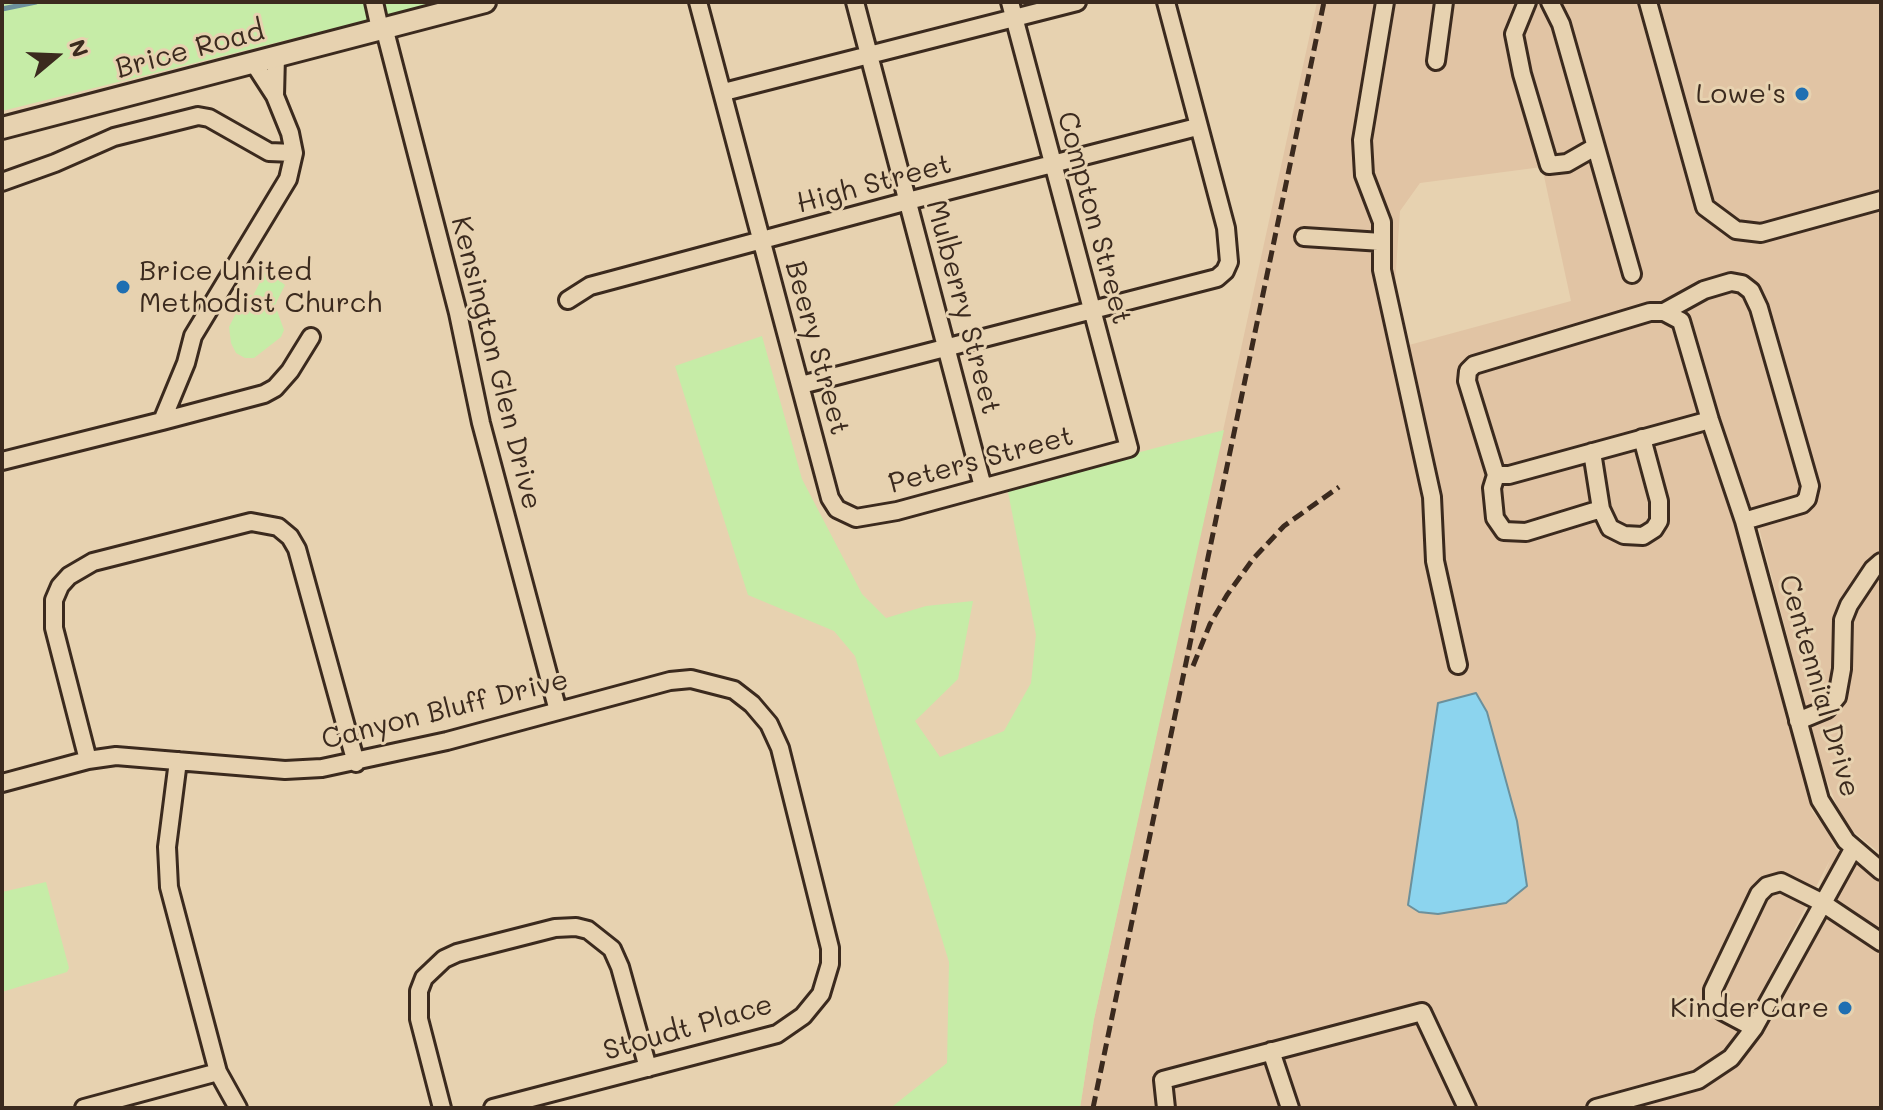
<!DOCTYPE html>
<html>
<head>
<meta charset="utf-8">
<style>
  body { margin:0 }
  #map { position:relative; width:1883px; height:1110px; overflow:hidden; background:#e7d2b0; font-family:Mali,sans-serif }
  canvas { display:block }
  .frame { position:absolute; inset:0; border:4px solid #3b2a1e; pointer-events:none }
  .north { position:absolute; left:16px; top:16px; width:80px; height:80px; -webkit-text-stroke:6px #e7d2b0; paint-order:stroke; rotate:71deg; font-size:22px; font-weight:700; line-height:32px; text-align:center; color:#3b2a1e }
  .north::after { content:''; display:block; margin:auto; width:28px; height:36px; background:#3b2a1e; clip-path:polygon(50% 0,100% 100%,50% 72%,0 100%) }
</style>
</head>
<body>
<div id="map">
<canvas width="1883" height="1110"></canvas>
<div class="frame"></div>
<div class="north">N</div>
</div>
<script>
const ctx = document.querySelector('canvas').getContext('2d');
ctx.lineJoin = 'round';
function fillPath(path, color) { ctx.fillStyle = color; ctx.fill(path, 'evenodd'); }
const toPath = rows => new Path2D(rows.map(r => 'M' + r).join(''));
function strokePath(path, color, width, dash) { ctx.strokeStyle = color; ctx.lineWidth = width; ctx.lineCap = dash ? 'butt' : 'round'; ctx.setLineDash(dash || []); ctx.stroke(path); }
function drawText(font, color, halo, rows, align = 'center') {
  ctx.font = font + ' Mali,sans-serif'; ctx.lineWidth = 6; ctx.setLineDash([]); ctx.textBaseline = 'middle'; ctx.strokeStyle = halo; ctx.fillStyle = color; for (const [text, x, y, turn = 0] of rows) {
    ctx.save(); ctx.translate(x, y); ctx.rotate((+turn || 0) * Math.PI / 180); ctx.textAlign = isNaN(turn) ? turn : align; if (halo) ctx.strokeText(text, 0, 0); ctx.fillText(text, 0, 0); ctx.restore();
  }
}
fillPath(toPath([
  [1317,2,1881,2,1881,854,1844,824,1821,765,1759,528,1738,533,1812,811,1831,835,1836,849,1881,879,1881,1108,1080,1108,1094,1019],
  [1542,167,1571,301,1409,345,1395,285,1400,211,1420,183],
  [1830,860,1763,1032,1744,1029,1743,1028]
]), '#e1c4a4');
fillPath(toPath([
  [2,2,439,2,2,111],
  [266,270,285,285,275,305,284,330,281,337,254,358,245,358,236,353,231,343,229,327,242,301,248,294,253,296],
  [762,336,802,479,862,594,886,618,926,606,973,601,958,679,915,721,940,757,1004,731,1031,683,1036,635,1007,487,1224,430,1094,1019,1080,1108,893,1106,947,1063,949,962,855,656,834,631,748,595,675,366],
  [46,882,69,968,67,972,2,992,2,892]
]), '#c6eca7');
const water = toPath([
  [1476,693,1487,712,1517,821,1527,886,1506,903,1438,914,1419,912,1408,905,1438,703,1476,693]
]);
fillPath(water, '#8cd4ee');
strokePath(water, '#6c909b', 2);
strokePath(toPath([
  [2,9,36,2]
]), '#6c909b', 5);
const minor = toPath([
  [374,2,380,29],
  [698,2,830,498,837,509,856,518,897,511,1129,448,1010,2],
  [855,2,983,487],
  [1385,2,1362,140,1364,175,1382,222,1382,270,1432,497,1435,561,1458,665],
  [1527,2,1514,34,1522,74,1549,165,1567,163,1595,147],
  [1550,2,1561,24,1632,274],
  [1648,2,1705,207,1736,230,1761,233,1881,200],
  [384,27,458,313,481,423,558,711],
  [1436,61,1444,2],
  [253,62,275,96,276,56],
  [724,92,1077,2],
  [2,182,55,163,114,137,198,116,209,118,269,152,294,153],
  [1304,237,1382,242],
  [568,300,590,286,908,201,1197,127],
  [1664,312,1704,290,1731,282,1742,284,1751,291,1759,308,1810,486,1807,499,1802,504,1744,521],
  [801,385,1217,278,1225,271,1229,262,1226,228,1166,2],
  [1710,420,1509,475,1496,475,1467,381,1468,371,1474,365,1650,312,1664,312,1681,321,1710,420,1744,521,1820,800,1846,841,1881,871],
  [162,421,264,394,275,388,290,371,311,337],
  [2,461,162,421,186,363,193,336,288,179,294,153,290,133,275,96],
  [1496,475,1492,488,1495,518,1504,531,1526,532,1601,509,1592,452],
  [1601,509,1610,528,1624,535,1643,536,1654,529,1659,521,1659,501,1642,438],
  [1798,721,1827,709,1837,697,1842,669,1843,620,1849,605,1873,569,1881,562],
  [88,760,54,628,54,600,60,586,69,576,93,562,251,522,278,527,290,537,297,549,356,763],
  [178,761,167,847,169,887,218,1072,238,1108],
  [2,783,88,760,116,756,285,770,322,768,447,741,670,681,691,679,734,690,752,704,769,724,780,748,830,948,830,964,821,994,803,1016,777,1034,493,1108],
  [1754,1028,1722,1011,1713,999,1713,990,1759,894,1767,886,1781,882,1821,902,1881,942],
  [1271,1051,1290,1108],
  [84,1108,218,1072],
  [442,1108,419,1019,419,991,424,978,444,959,457,953,555,928,576,927,588,930,612,949,620,967,648,1068],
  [1166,1108,1163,1080,1422,1012,1467,1108],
  [1596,1108,1698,1080,1731,1058,1754,1028,1853,849]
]);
const major = toPath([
  [2,128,485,2]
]);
strokePath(minor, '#3b2a1e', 22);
strokePath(major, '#3b2a1e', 26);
strokePath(minor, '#e7d2b0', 16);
strokePath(major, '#e7d2b0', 20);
strokePath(toPath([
  [1193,666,1210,624,1227,595,1253,559,1284,526,1339,487],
  [1093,1108,1324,2]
]), '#3b2a1e', 5, [12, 6]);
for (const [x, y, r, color] of [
  [1802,94,8,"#1f6fb2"],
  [123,287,8,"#1f6fb2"],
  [1845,1008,8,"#1f6fb2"]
]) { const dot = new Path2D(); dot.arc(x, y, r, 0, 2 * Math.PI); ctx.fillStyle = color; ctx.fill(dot); strokePath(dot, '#e7d2b0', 3); }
drawText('28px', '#3b2a1e', '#e7d2b0', [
  ["Brice Road",190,50,-15],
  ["High Street",874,184,-15],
  ["Compton Street",1094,218,75],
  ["Mulberry Street",963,307,75],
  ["Beery Street",817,348,75],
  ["Kensington Glen Drive",496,363,76],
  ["Peters Street",981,460,-15],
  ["Centennial Drive",1819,686,74],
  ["Canyon Bluff Drive",445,710,-14],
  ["Stoudt Place",688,1028,-16]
]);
drawText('28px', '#3b2a1e', '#e7d2b0', [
  ["Lowe's",1786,94],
  ["Brice United",139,271,"left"],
  ["Methodist Church",139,303,"left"],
  ["KinderCare",1829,1008]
], 'right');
</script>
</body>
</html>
